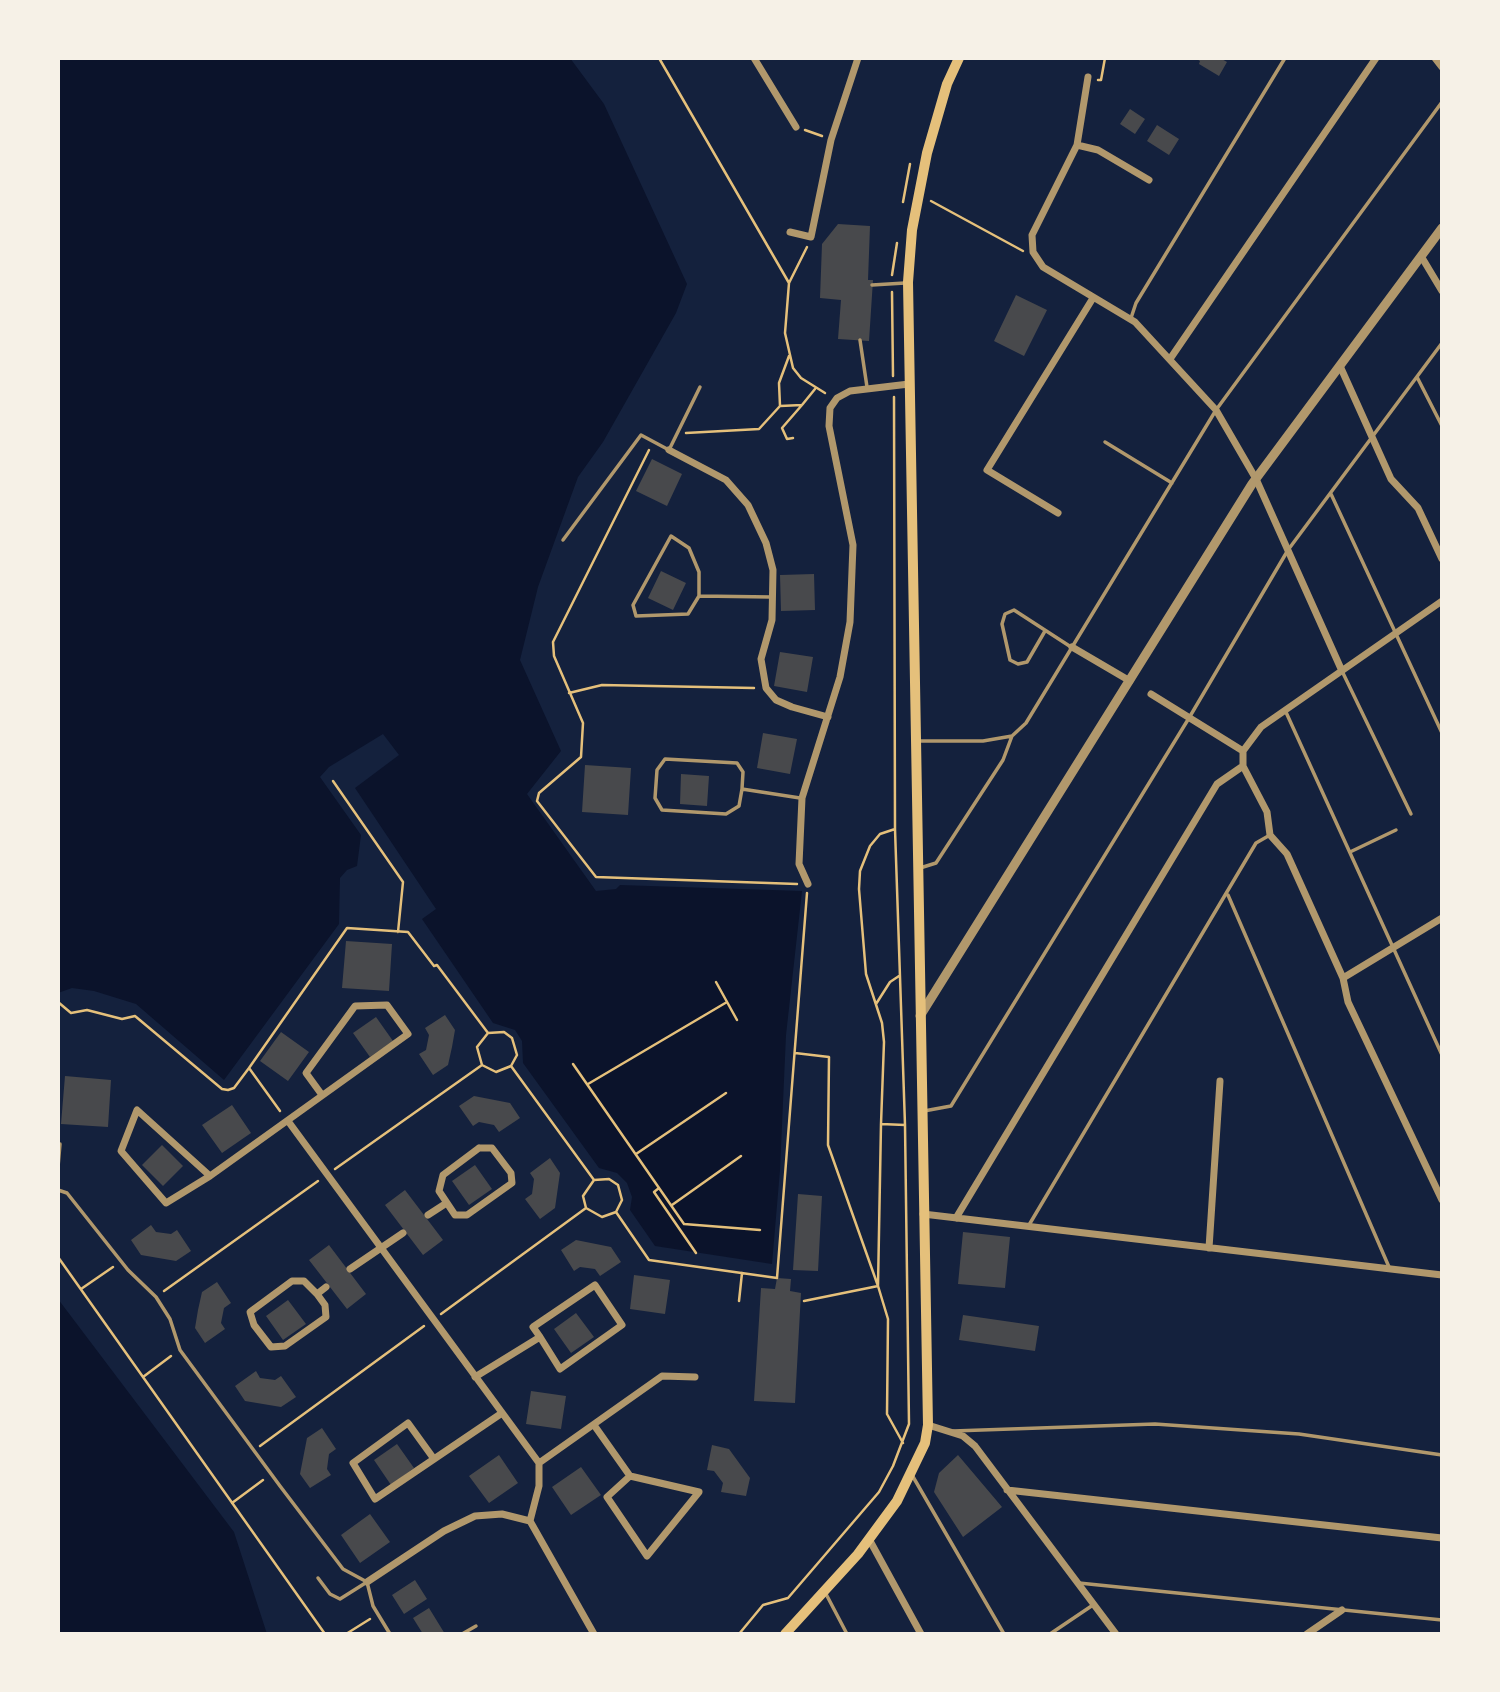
<!DOCTYPE html>
<html>
<head>
<meta charset="utf-8">
<style>
  body { margin:0 }
  #map { position:relative; width:1500px; height:1692px; overflow:hidden; background:#14213d; font-family:"PT Sans Narrow",sans-serif }
  canvas { display:block }
  .frame { position:absolute; inset:0; border:60px solid #f6f1e7; pointer-events:none }
</style>
</head>
<body>
<div id="map">
<canvas width="1500" height="1692"></canvas>
<div class="frame"></div>
</div>
<script>
const ctx = document.querySelector('canvas').getContext('2d');
ctx.lineJoin = 'round';
function fillPath(path, color) { ctx.fillStyle = color; ctx.fill(path, 'evenodd'); }
const toPath = rows => new Path2D(rows.map(r => 'M' + r).join(''));
function strokePath(path, color, width, dash) { ctx.strokeStyle = color; ctx.lineWidth = width; ctx.lineCap = dash ? 'butt' : 'round'; ctx.setLineDash(dash || []); ctx.stroke(path); }
fillPath(toPath([
  [58,58,570,58,604,104,687,284,676,313,603,442,578,477,538,587,520,660,561,751,527,794,596,891,616,889,620,885,802,891,786,1035,780,1170,772,1264,655,1246,630,1210,632,1197,627,1183,617,1173,599,1168,523,1063,522,1041,515,1030,493,1023,422,919,436,909,355,788,399,755,383,734,329,767,320,777,361,835,357,866,347,870,340,878,339,924,224,1080,136,1004,94,991,72,988,58,993],
  [58,1299,234,1532,267,1634,58,1634]
]), '#0b132b');
fillPath(toPath([
  [1195,58,1220,58,1227,62,1219,76,1199,64,1200,61],
  [1130,109,1145,119,1135,134,1120,124],
  [1157,125,1179,139,1169,155,1147,141],
  [838,224,870,226,868,280,873,280,869,341,838,339,841,300,820,298,822,244],
  [1016,295,1047,310,1024,356,994,341],
  [652,459,682,474,667,506,636,491],
  [661,571,686,583,673,610,648,598],
  [814,574,815,610,781,611,780,575],
  [780,652,813,657,807,692,774,686],
  [763,733,797,739,790,774,757,768],
  [585,765,631,768,628,815,582,812],
  [681,774,709,776,707,806,680,804],
  [346,941,392,944,389,991,342,988],
  [445,1015,455,1030,452,1047,448,1065,433,1075,419,1054,426,1050,429,1035,425,1028],
  [376,1017,393,1041,370,1057,353,1033],
  [281,1032,309,1052,288,1081,260,1061],
  [65,1076,111,1080,108,1127,61,1124],
  [474,1096,510,1103,520,1118,499,1132,494,1125,479,1122,473,1126,459,1106],
  [232,1105,251,1133,222,1153,202,1125],
  [162,1145,183,1166,163,1186,142,1165],
  [550,1158,560,1173,555,1208,540,1219,525,1199,532,1194,534,1179,530,1173],
  [475,1165,492,1189,469,1205,452,1181],
  [405,1190,443,1240,423,1255,385,1205],
  [798,1194,822,1196,818,1271,793,1270],
  [151,1225,156,1232,171,1234,177,1230,191,1251,176,1261,141,1255,131,1240],
  [963,1232,1010,1237,1005,1288,958,1284],
  [576,1240,611,1247,621,1262,600,1276,595,1269,580,1267,574,1271,561,1250],
  [329,1245,366,1294,347,1309,309,1260],
  [634,1275,670,1280,665,1314,630,1309],
  [777,1278,791,1279,790,1291,801,1293,795,1403,754,1401,761,1288,775,1289],
  [217,1282,231,1303,224,1308,221,1323,225,1329,205,1343,195,1328,198,1310,202,1292],
  [288,1300,306,1324,283,1340,266,1316],
  [576,1313,594,1337,571,1353,554,1329],
  [963,1315,1039,1326,1035,1351,959,1340],
  [256,1371,260,1378,275,1380,281,1376,296,1397,281,1407,245,1401,235,1386],
  [531,1391,566,1396,561,1429,526,1424],
  [322,1428,336,1449,329,1454,327,1469,331,1475,310,1488,300,1474,307,1438],
  [397,1444,414,1468,391,1485,374,1460],
  [712,1445,729,1449,750,1478,746,1496,721,1492,723,1483,714,1471,707,1470],
  [499,1455,518,1483,489,1503,469,1476],
  [958,1455,1002,1507,963,1537,934,1492,939,1473],
  [581,1467,601,1495,571,1515,552,1487],
  [370,1514,390,1542,360,1563,341,1535],
  [415,1580,427,1599,404,1614,392,1595],
  [429,1608,445,1634,423,1634,413,1618]
]), '#48494c');
strokePath(toPath([
  [659,58,789,283],
  [1098,80,1101,80,1105,58],
  [805,130,822,136],
  [931,201,1023,251],
  [903,202,910,164],
  [807,247,789,283,785,333,793,368,801,378,825,393],
  [892,275,897,243],
  [892,292,893,376],
  [780,406,779,383,789,356],
  [686,433,759,429,780,406,802,405,815,389],
  [793,438,787,439,782,428,802,405],
  [649,450,553,642,554,656,583,723,581,757,539,793,537,801,596,877,797,884],
  [569,693,602,685,754,688],
  [333,781,403,882,398,932],
  [895,829,880,834,870,846,860,871,859,889,866,974,882,1023,884,1042,881,1124,905,1125],
  [716,982,737,1020],
  [58,1002,71,1013,87,1010,122,1019,135,1016,222,1089,228,1090,234,1088,249,1068,347,928,408,932,434,966,437,965,488,1033,504,1032,512,1038,517,1055,511,1066,594,1180,609,1179,618,1185,622,1200,616,1212,649,1260,777,1278,807,893],
  [876,1004,890,982,899,976],
  [488,1033,477,1047,482,1065,496,1072,511,1066],
  [795,1053,829,1057,828,1145,878,1286,804,1301],
  [573,1064,684,1224,760,1230],
  [249,1068,280,1111],
  [588,1084,727,1002],
  [881,1124,878,1286,888,1319,887,1414,903,1443],
  [636,1154,726,1093],
  [335,1169,482,1065],
  [594,1180,583,1196,586,1208,602,1217,616,1212],
  [659,1188,654,1192,696,1253],
  [672,1205,741,1156],
  [58,1257,325,1634],
  [81,1289,113,1267],
  [164,1291,318,1181],
  [739,1301,742,1273],
  [441,1314,586,1208],
  [143,1377,171,1356],
  [260,1446,424,1326],
  [232,1503,263,1480],
  [346,1634,370,1619],
  [739,1634,763,1605,788,1598,879,1492,893,1466,909,1424,905,1125,895,829,894,397]
]), '#e5c07b', 2.5);
strokePath(toPath([
  [872,285,905,283],
  [1131,318,1136,303,1285,58],
  [860,340,867,387],
  [1417,377,1442,426],
  [1105,442,1172,483],
  [1331,494,1442,733],
  [563,540,641,435,669,450,700,387],
  [699,596,699,572,689,548,671,536,633,605,636,616,688,614,699,596,771,597],
  [1045,631,1027,662,1018,664,1010,660,1002,624,1005,614,1014,610,1071,647],
  [1342,671,1411,814],
  [1285,710,1442,1055],
  [917,741,983,741,1012,736,1026,723,1216,410,1442,102],
  [742,789,743,772,737,763,665,759,657,770,655,798,662,810,726,814,739,806,742,789,800,798],
  [1350,852,1396,830],
  [920,868,936,863,1003,760,1012,736],
  [1228,895,1389,1267],
  [924,1111,951,1106,1189,718,1288,550,1442,343],
  [58,1167,60,1144],
  [58,1190,67,1193,128,1270,156,1297,170,1319,180,1350,280,1486,343,1569,367,1582,373,1606,390,1634],
  [1029,1225,1256,843,1270,835],
  [953,1431,1155,1424,1299,1434,1442,1455],
  [912,1475,1004,1634],
  [318,1578,330,1594,340,1599,367,1582],
  [1079,1583,1442,1620],
  [826,1594,847,1634],
  [462,1634,476,1626],
  [1050,1634,1093,1605]
]), '#b1986c', 3.5);
strokePath(toPath([
  [754,58,796,127],
  [1435,58,1442,67],
  [1088,77,1077,145,1032,235,1033,252,1043,267,1135,322,1216,410,1256,479,1342,671],
  [1077,145,1098,150,1149,180],
  [790,232,811,237,831,140,858,58],
  [1421,256,1442,291],
  [1170,359,1376,58],
  [1340,366,1391,479,1418,508,1442,559],
  [669,450,726,480,748,505,766,543,773,570,772,620,761,659,766,688,776,700,792,707,828,717],
  [1058,513,987,470,1093,298],
  [1072,647,1130,681],
  [1151,694,1243,751],
  [1243,751,1243,766,1267,812,1270,835,1287,854,1343,978,1348,1002,1442,1200],
  [1243,751,1261,727,1442,601],
  [808,884,799,864,802,798,840,677,850,622,853,545,829,426,830,408,837,398,850,391,909,384],
  [1343,978,1442,918],
  [288,1121,539,1463,539,1486,530,1521],
  [479,1148,492,1148,511,1173,512,1183,467,1215,455,1215,439,1191,443,1175,479,1148],
  [210,1176,137,1110,121,1151,166,1203,210,1176,408,1034,387,1005,355,1006,306,1073,322,1095],
  [923,1214,1442,1275],
  [428,1215,445,1204],
  [956,1218,1217,784,1243,766],
  [1209,1248,1220,1081],
  [350,1269,403,1233],
  [317,1294,304,1281,292,1281,250,1312,254,1325,271,1347,285,1346,326,1317,325,1305,317,1294,326,1287],
  [475,1377,540,1337,533,1327,595,1285,622,1325,560,1369,540,1337],
  [594,1425,630,1476,699,1492,647,1556,607,1497,630,1476],
  [928,1425,963,1436,975,1446,1116,1634],
  [434,1459,408,1423,353,1463,375,1499,502,1413],
  [539,1463,662,1376,695,1377],
  [1007,1490,1442,1538],
  [869,1539,921,1634],
  [367,1582,444,1531,475,1516,502,1514,530,1521,594,1634],
  [1307,1634,1342,1610]
]), '#b1986c', 7);
strokePath(toPath([
  [920,1016,1252,484,1442,228]
]), '#b1986c', 9);
strokePath(toPath([
  [785,1634,858,1554,897,1501,925,1443,928,1425,908,282,912,230,927,153,947,84,959,58]
]), '#e5c07b', 10);
</script>
</body>
</html>
